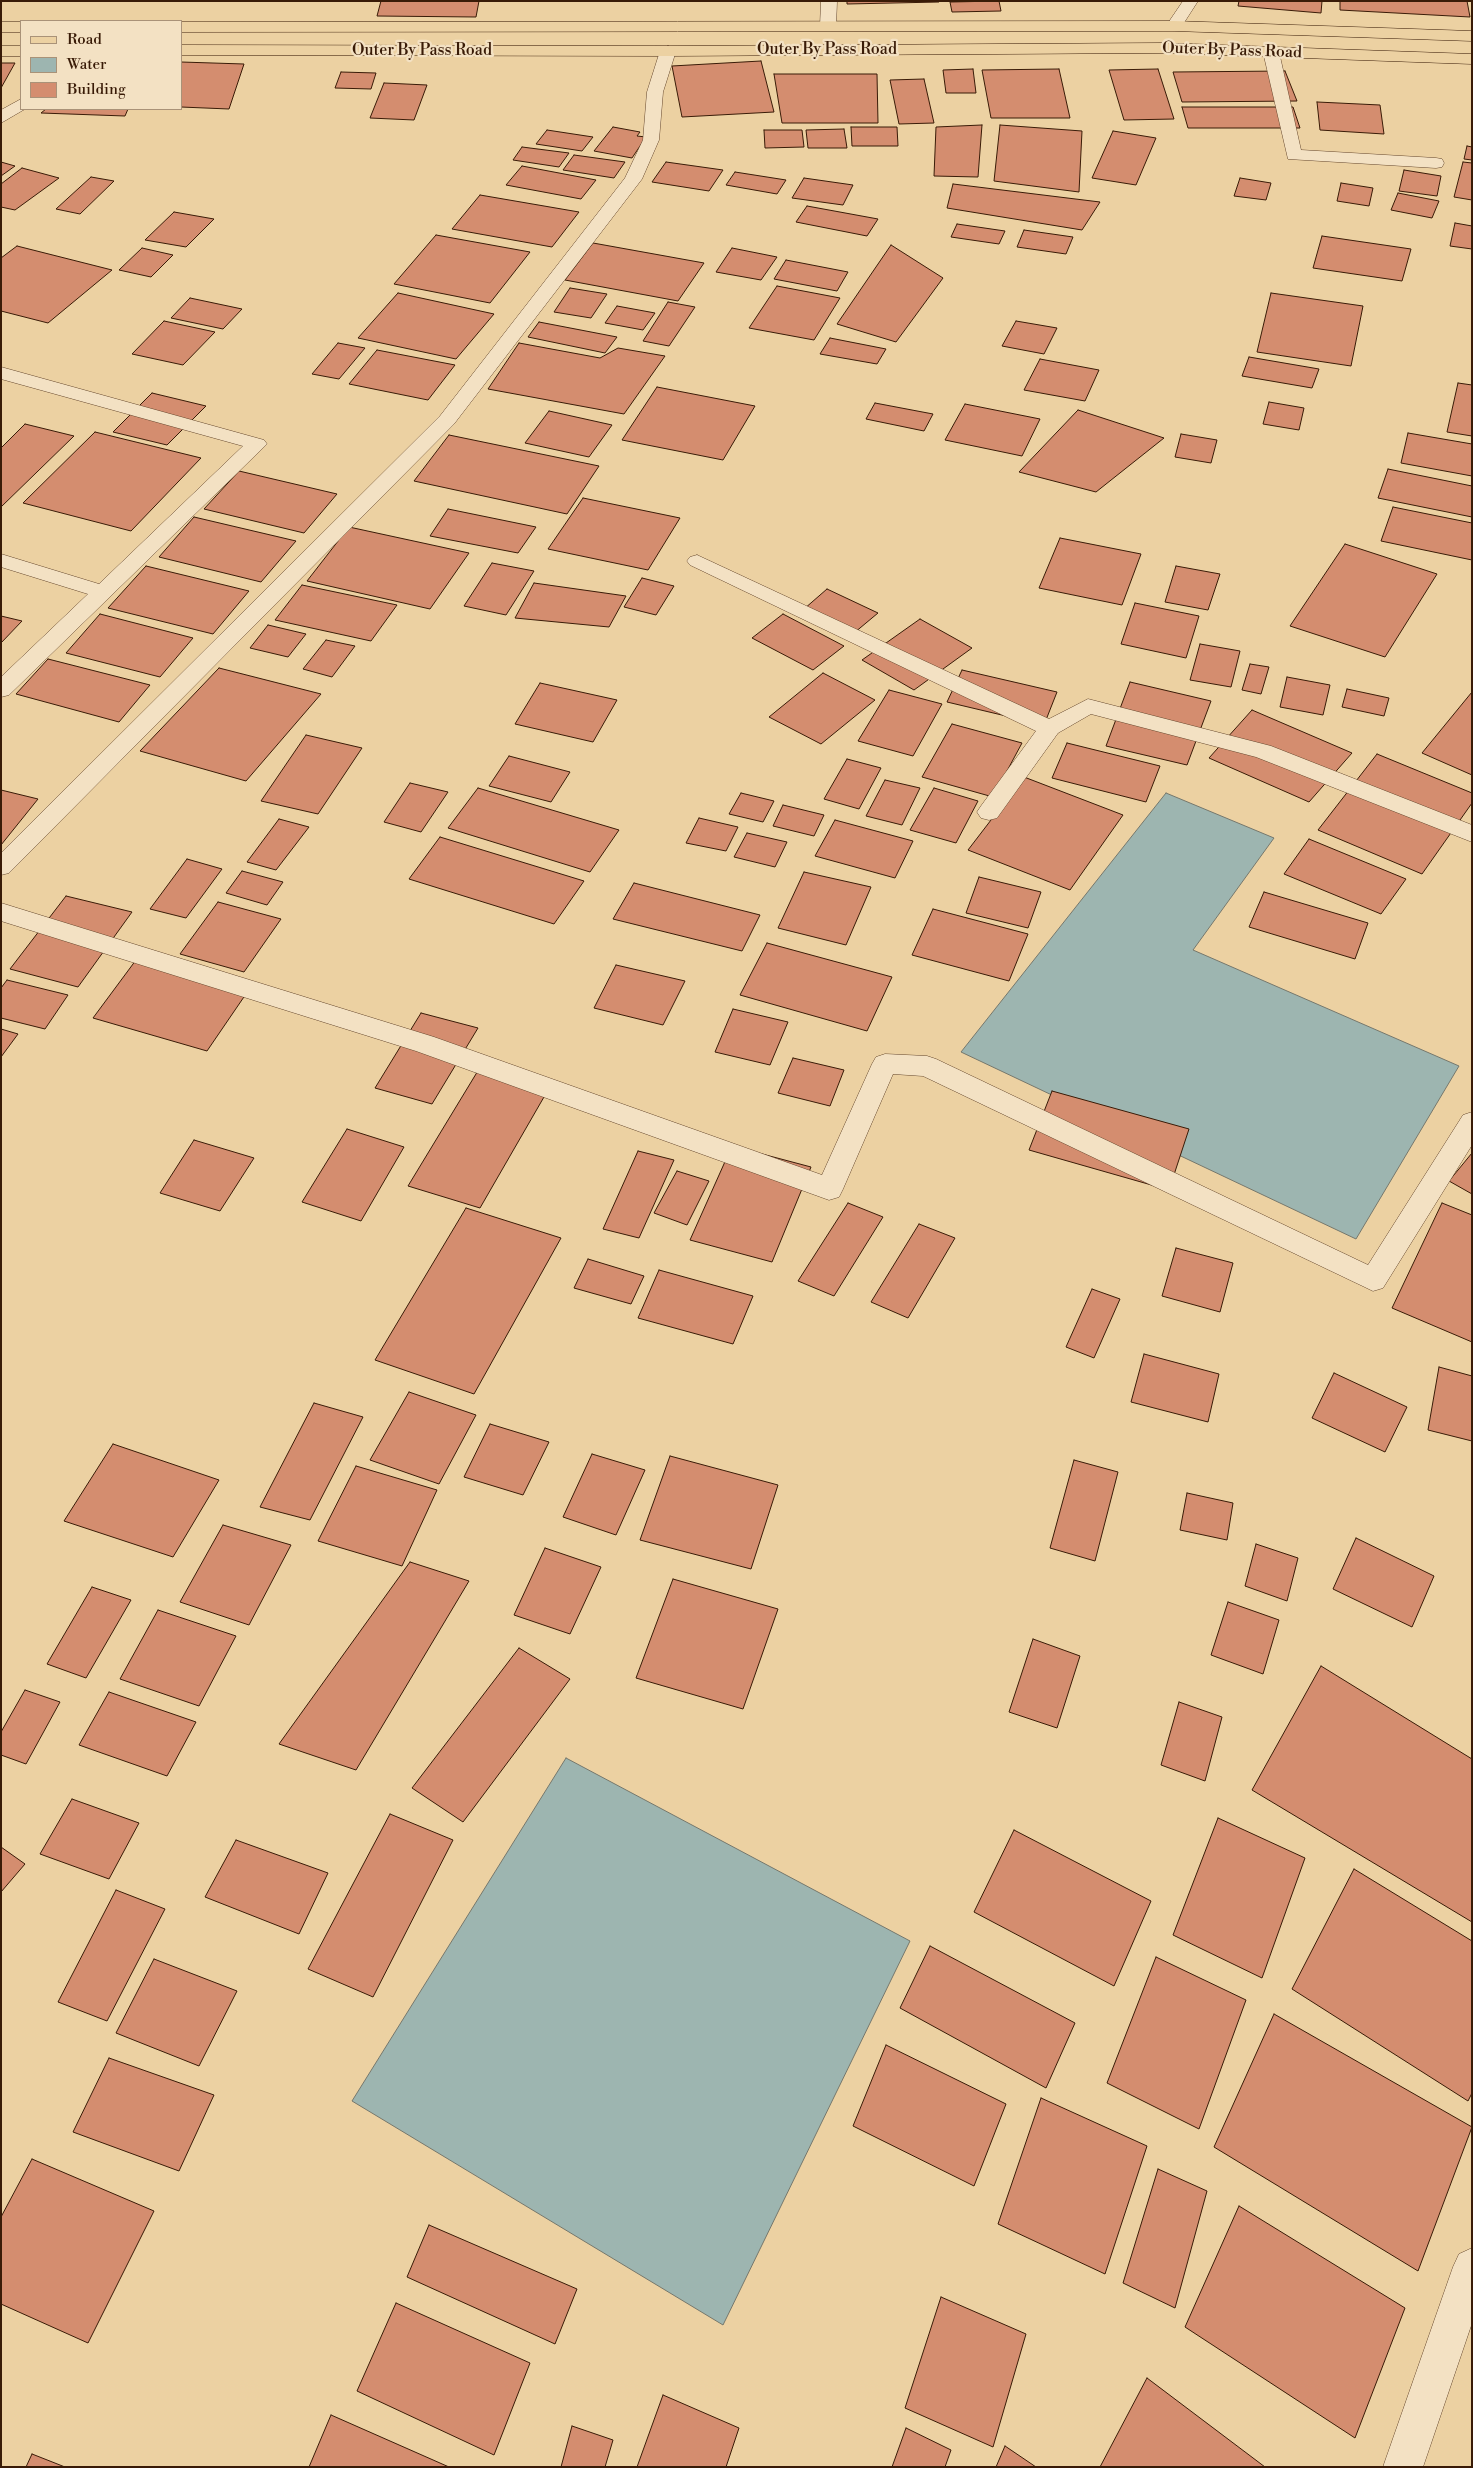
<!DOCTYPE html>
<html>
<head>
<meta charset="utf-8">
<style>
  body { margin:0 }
  #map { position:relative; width:1473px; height:2468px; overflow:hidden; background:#ecd1a2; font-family:"Libre Bodoni",serif }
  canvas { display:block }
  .frame { position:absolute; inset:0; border:2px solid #391b07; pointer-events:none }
  .legend { position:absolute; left:20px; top:20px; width:162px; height:90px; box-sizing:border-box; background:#f3e1c3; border:1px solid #a99278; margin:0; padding:6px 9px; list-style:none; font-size:15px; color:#391b07 }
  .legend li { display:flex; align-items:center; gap:10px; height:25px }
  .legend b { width:25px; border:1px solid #a99278 }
</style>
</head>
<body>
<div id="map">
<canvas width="1473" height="2468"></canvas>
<div class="frame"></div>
<ul class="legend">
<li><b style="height:6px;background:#ecd1a2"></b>Road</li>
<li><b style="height:14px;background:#9db5b0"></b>Water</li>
<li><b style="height:14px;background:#d48d6f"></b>Building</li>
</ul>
</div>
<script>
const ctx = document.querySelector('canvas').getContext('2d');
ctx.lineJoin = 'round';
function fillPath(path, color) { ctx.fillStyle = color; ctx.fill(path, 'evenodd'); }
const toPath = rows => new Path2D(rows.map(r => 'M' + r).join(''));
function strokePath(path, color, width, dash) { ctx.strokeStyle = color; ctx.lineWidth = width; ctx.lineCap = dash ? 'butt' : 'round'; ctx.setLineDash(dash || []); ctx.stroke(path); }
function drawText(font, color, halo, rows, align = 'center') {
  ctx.font = font + ' "Libre Bodoni",serif'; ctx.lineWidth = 4.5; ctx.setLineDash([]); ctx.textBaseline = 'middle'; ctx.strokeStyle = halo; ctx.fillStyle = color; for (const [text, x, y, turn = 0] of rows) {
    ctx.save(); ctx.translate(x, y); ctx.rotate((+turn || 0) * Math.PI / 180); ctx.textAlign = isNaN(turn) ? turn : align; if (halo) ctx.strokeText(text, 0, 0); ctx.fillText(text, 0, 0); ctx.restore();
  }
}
const water = toPath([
  [1166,793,1274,838,1193,950,1459,1066,1356,1239,961,1052,1166,793],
  [566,1758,910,1941,723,2325,352,2101,566,1758]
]);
fillPath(water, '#9db5b0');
strokePath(water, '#75776c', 1);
const building = toPath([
  [381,1,479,1,476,17,377,16,381,1],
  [847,1,939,1,939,2,847,4,847,1],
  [999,1,1001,11,952,12,950,2,999,1],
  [1239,1,1322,1,1321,13,1238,6,1239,1],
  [1340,1,1467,1,1470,17,1340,10,1340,1],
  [761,61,774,112,682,117,672,66,761,61],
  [181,62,244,64,229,109,181,107,181,62],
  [1,63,15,63,1,88,1,63],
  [973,69,976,93,946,93,943,70,973,69],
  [1059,69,1070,118,991,118,982,70,1059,69],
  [1158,69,1174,119,1124,120,1109,70,1158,69],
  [1285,71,1297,101,1182,102,1173,72,1285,71],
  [341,72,376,73,371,89,335,88,341,72],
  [774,74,877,74,878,123,782,123,774,74],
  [924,79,934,123,899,124,890,80,924,79],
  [384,83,427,85,414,120,370,118,384,83],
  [1317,102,1380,105,1384,134,1320,130,1317,102],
  [1182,107,1293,107,1300,128,1188,128,1182,107],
  [46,109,128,109,125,116,41,113,46,109],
  [982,125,978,177,934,176,936,127,982,125],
  [1000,125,1082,131,1079,192,994,181,1000,125],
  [613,127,640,132,637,136,646,137,632,158,594,151,613,127],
  [851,127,897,127,898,146,852,146,851,127],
  [844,129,847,148,808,148,806,130,844,129],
  [547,130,593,137,582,151,536,144,547,130],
  [764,130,802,130,804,147,765,148,764,130],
  [1113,131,1156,138,1136,185,1092,178,1113,131],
  [1467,146,1472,147,1472,160,1464,159,1467,146],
  [522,147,569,153,559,167,513,160,522,147],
  [574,155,625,162,614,178,563,170,574,155],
  [1,162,15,166,1,176,1,162],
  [666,162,723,170,709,191,652,182,666,162],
  [1463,162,1472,163,1472,200,1454,197,1463,162],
  [522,166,596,180,581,199,506,185,522,166],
  [22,168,59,178,15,210,1,207,1,184,22,168],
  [1404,170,1441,176,1437,196,1399,191,1404,170],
  [735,172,786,180,777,194,726,185,735,172],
  [91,177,114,181,80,214,56,209,91,177],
  [804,178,853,185,843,205,792,198,804,178],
  [1240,178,1271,183,1266,200,1234,196,1240,178],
  [1341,183,1373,188,1369,206,1337,201,1341,183],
  [953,184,1100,202,1082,230,947,208,953,184],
  [1398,193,1439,201,1432,218,1391,210,1398,193],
  [480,195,579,212,552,247,452,229,480,195],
  [807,206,878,219,867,236,796,222,807,206],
  [174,212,214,219,186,247,145,240,174,212],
  [1455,223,1472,226,1472,249,1450,246,1455,223],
  [957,224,1005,231,999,244,951,237,957,224],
  [1024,230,1073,237,1066,254,1017,247,1024,230],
  [436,235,530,252,490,303,394,284,436,235],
  [1322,236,1411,249,1402,281,1313,268,1322,236],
  [593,243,704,263,678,301,565,280,593,243],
  [891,245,943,278,896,342,837,324,891,245],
  [17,246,112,270,48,323,1,311,1,258,17,246],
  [142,248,173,255,151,277,119,270,142,248],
  [732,248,777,257,761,280,716,272,732,248],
  [786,260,848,272,837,291,774,279,786,260],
  [777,286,840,298,814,340,749,328,777,286],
  [570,288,607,294,591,318,554,312,570,288],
  [398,293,494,314,456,359,358,338,398,293],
  [1271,293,1363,306,1351,366,1257,352,1271,293],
  [190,298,242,309,223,329,171,318,190,298],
  [668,302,695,307,669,346,643,341,668,302],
  [617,306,655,313,643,330,605,323,617,306],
  [164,321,215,332,183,365,132,354,164,321],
  [1016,321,1057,328,1044,354,1002,346,1016,321],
  [539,322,617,337,605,353,528,337,539,322],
  [830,338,886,349,877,364,820,354,830,338],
  [338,343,365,348,339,379,312,374,338,343],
  [519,343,600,358,618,348,665,356,624,414,488,389,519,343],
  [377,350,455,365,428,400,349,384,377,350],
  [1249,357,1319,369,1312,388,1242,376,1249,357],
  [1040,359,1099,370,1085,401,1024,390,1040,359],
  [1458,383,1472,385,1472,436,1447,432,1458,383],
  [657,387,755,406,723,460,622,440,657,387],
  [152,393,206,406,167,445,113,432,152,393],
  [1269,402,1304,408,1299,430,1263,424,1269,402],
  [875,403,933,414,924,431,866,419,875,403],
  [965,404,1040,419,1022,456,945,440,965,404],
  [1078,410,1164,438,1096,492,1019,472,1078,410],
  [549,411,612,425,589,457,525,443,549,411],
  [25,424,74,436,1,507,1,448,25,424],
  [95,432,201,458,131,531,23,503,95,432],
  [1408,433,1472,444,1472,476,1401,463,1408,433],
  [1181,434,1217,440,1211,463,1175,457,1181,434],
  [449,435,599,466,567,514,414,481,449,435],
  [1388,469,1472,486,1472,517,1378,498,1388,469],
  [239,471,337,494,304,533,204,509,239,471],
  [583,498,680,518,648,570,548,549,583,498],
  [1393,507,1472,523,1472,560,1381,541,1393,507],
  [448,509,536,527,518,553,430,536,448,509],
  [194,517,296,541,261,582,159,557,194,517],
  [349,527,469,553,430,609,307,581,349,527],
  [1060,538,1141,554,1122,605,1039,588,1060,538],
  [1345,544,1437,574,1385,657,1290,626,1345,544],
  [492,563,534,571,506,615,464,606,492,563],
  [146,566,249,591,213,634,108,608,146,566],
  [1176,566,1220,574,1208,610,1165,602,1176,566],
  [642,578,674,586,656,615,624,607,642,578],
  [534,583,626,596,609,627,515,618,534,583],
  [302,585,397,605,371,641,275,620,302,585],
  [827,589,878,613,854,633,804,609,827,589],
  [1135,603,1199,616,1186,658,1121,644,1135,603],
  [100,614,193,638,160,677,66,653,100,614],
  [783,614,844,646,813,670,752,638,783,614],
  [1,616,22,621,1,643,1,616],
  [920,619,972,648,914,690,862,660,920,619],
  [268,625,306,634,288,657,250,648,268,625],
  [326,640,355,646,332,677,303,669,326,640],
  [1200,644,1240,651,1231,687,1190,680,1200,644],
  [48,659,150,685,119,722,16,694,48,659],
  [1250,664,1269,667,1261,694,1242,690,1250,664],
  [219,668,321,694,246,781,140,751,219,668],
  [962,670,1057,692,1044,725,947,702,962,670],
  [823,673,875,700,821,744,769,717,823,673],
  [1287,677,1330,685,1323,715,1280,707,1287,677],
  [1130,682,1211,701,1187,765,1106,746,1130,682],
  [540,683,617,700,593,742,515,724,540,683],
  [1347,689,1389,698,1384,716,1342,707,1347,689],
  [889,690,942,704,913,756,858,741,889,690],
  [1472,692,1472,775,1422,753,1472,692],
  [1252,710,1352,753,1309,802,1209,758,1252,710],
  [952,724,1022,743,993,797,922,777,952,724],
  [306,735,362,748,318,814,261,801,306,735],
  [1067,743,1160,766,1146,802,1052,778,1067,743],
  [1377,754,1472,793,1472,803,1422,874,1318,830,1377,754],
  [509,756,570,772,551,802,489,786,509,756],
  [847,759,881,768,859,809,824,799,847,759],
  [1024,777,1123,815,1070,890,968,850,1024,777],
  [885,780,920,788,902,825,866,816,885,780],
  [410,783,448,792,421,832,384,822,410,783],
  [478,788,619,830,590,872,448,828,478,788],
  [934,788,978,801,956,843,910,830,934,788],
  [1,790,38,799,1,845,1,790],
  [741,793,774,801,763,822,729,814,741,793],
  [783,805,824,815,814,836,773,826,783,805],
  [699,818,738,827,726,851,686,843,699,818],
  [279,819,309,827,276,870,247,862,279,819],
  [835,820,913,841,895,878,815,856,835,820],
  [747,833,787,842,775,867,734,857,747,833],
  [440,837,584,881,554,924,409,879,440,837],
  [1309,839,1406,879,1381,914,1284,874,1309,839],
  [187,859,222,869,186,918,150,909,187,859],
  [242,871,283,882,267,905,226,893,242,871],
  [804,872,871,887,846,945,778,928,804,872],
  [979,877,1041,892,1028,928,966,913,979,877],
  [634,883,760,915,742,951,613,919,634,883],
  [1264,892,1368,923,1355,959,1249,927,1264,892],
  [66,896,132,912,78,987,10,969,66,896],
  [218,902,281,919,244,972,180,954,218,902],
  [933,909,1028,934,1009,981,912,955,933,909],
  [767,943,892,977,867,1031,740,995,767,943],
  [136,960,248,991,207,1051,93,1018,136,960],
  [616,965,685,981,663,1025,594,1008,616,965],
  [7,980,68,995,45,1029,1,1018,1,988,7,980],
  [733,1009,788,1022,770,1065,715,1052,733,1009],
  [421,1013,478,1028,432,1104,375,1088,421,1013],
  [1,1029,18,1034,1,1057,1,1029],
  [793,1058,844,1070,830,1106,778,1093,793,1058],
  [479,1069,548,1090,480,1208,408,1186,479,1069],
  [1052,1091,1189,1129,1169,1190,1029,1150,1052,1091],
  [347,1129,404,1147,361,1221,302,1202,347,1129],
  [194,1140,254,1158,220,1211,160,1193,194,1140],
  [732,1146,811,1167,772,1262,690,1240,732,1146],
  [638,1151,674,1160,639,1238,603,1229,638,1151],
  [1472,1153,1472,1194,1449,1181,1472,1153],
  [677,1171,709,1181,687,1225,654,1213,677,1171],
  [848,1203,883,1217,834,1296,798,1281,848,1203],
  [1442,1203,1472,1215,1472,1342,1392,1308,1442,1203],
  [466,1208,561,1238,474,1394,375,1360,466,1208],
  [919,1224,955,1238,908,1318,871,1302,919,1224],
  [1176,1248,1233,1263,1220,1312,1162,1296,1176,1248],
  [588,1259,644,1276,631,1304,574,1288,588,1259],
  [659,1270,753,1296,733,1344,638,1318,659,1270],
  [1092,1289,1120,1299,1094,1358,1066,1347,1092,1289],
  [1144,1354,1219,1374,1208,1422,1131,1402,1144,1354],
  [1439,1367,1472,1376,1472,1441,1428,1430,1439,1367],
  [1334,1373,1407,1407,1385,1452,1312,1418,1334,1373],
  [409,1392,476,1415,439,1484,370,1460,409,1392],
  [314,1403,363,1417,310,1520,260,1507,314,1403],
  [490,1424,549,1442,523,1495,464,1477,490,1424],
  [113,1444,219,1480,173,1557,64,1521,113,1444],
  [592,1454,645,1470,616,1535,563,1517,592,1454],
  [670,1456,778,1485,751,1569,640,1540,670,1456],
  [1074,1460,1118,1472,1095,1561,1050,1548,1074,1460],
  [356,1466,437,1490,402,1566,318,1541,356,1466],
  [1187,1493,1233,1503,1227,1540,1180,1530,1187,1493],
  [223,1525,291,1545,249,1625,180,1602,223,1525],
  [1356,1538,1434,1576,1412,1627,1333,1589,1356,1538],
  [1256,1544,1298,1558,1287,1601,1245,1586,1256,1544],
  [545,1548,601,1567,570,1634,514,1615,545,1548],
  [410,1562,469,1581,356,1770,279,1744,410,1562],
  [673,1579,778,1609,743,1709,636,1678,673,1579],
  [92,1587,131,1600,86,1678,47,1664,92,1587],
  [1228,1602,1279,1620,1263,1674,1211,1655,1228,1602],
  [158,1610,236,1636,199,1706,120,1679,158,1610],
  [1033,1639,1080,1656,1057,1728,1009,1712,1033,1639],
  [519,1648,570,1679,463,1822,412,1788,519,1648],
  [1321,1666,1472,1759,1472,1922,1252,1790,1321,1666],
  [25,1690,60,1702,26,1764,1,1755,1,1732,25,1690],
  [109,1692,196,1722,167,1776,79,1745,109,1692],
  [1179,1702,1222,1717,1205,1781,1161,1765,1179,1702],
  [72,1799,139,1823,109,1879,40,1854,72,1799],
  [390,1814,453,1840,373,1997,308,1969,390,1814],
  [1218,1818,1305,1858,1262,1978,1173,1935,1218,1818],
  [1014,1830,1151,1901,1114,1986,974,1912,1014,1830],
  [236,1840,328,1873,299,1934,205,1897,236,1840],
  [1,1847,25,1864,1,1892,1,1847],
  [1354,1869,1472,1941,1472,2093,1468,2101,1292,1989,1354,1869],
  [116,1890,165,1909,107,2021,58,2002,116,1890],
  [930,1946,1075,2023,1046,2088,900,2008,930,1946],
  [1156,1957,1246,2000,1199,2129,1107,2083,1156,1957],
  [154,1959,237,1991,199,2066,116,2033,154,1959],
  [1274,2014,1472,2127,1418,2271,1214,2147,1274,2014],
  [886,2045,1006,2104,974,2186,853,2126,886,2045],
  [109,2058,214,2095,179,2171,73,2132,109,2058],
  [1041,2098,1147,2146,1105,2274,998,2224,1041,2098],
  [32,2159,154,2211,88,2343,1,2304,1,2217,32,2159],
  [1158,2169,1207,2191,1175,2308,1123,2283,1158,2169],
  [1239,2206,1405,2308,1355,2438,1185,2327,1239,2206],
  [429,2225,577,2289,555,2344,407,2277,429,2225],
  [941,2297,1026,2334,993,2447,905,2408,941,2297],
  [396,2303,530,2363,494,2455,357,2391,396,2303],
  [1147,2378,1265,2467,1100,2467,1147,2378],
  [663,2395,739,2428,726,2467,637,2467,663,2395],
  [331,2415,449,2467,309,2467,331,2415],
  [572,2426,613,2440,605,2467,561,2467,572,2426],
  [906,2428,951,2450,945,2467,892,2467,906,2428],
  [1005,2446,1036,2467,996,2467,1005,2446],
  [32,2454,65,2467,26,2467,32,2454]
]);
fillPath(building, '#d48d6f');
strokePath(building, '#391b07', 1);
const minor = toPath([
  [821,1,837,1,836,27,834,30,822,30,820,27,821,1],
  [1183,1,1198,1,1180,29,1168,29,1166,26,1183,1],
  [668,46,676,51,663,92,659,140,642,179,454,424,9,873,1,875,1,853,440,416,625,178,643,140,647,92,660,51,668,46],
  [1271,47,1279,52,1301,150,1436,158,1442,159,1444,163,1442,167,1436,168,1288,159,1263,52,1271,47],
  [21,99,21,109,25,109,1,123,1,110,21,99],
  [1,367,264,440,267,444,9,695,1,697,1,677,88,594,1,567,1,554,99,584,243,446,1,379,1,367],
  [697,555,1049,719,1088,699,1271,746,1472,825,1472,842,1256,757,1091,714,1058,733,997,818,989,820,981,818,977,812,981,806,1036,731,690,565,687,561,690,557,697,555],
  [1,903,434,1037,822,1175,872,1064,876,1057,885,1054,927,1056,936,1059,1368,1265,1463,1115,1472,1112,1472,1145,1383,1288,1373,1291,923,1076,893,1074,843,1189,839,1197,829,1200,416,1051,1,921,1,903],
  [1472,2248,1472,2323,1423,2467,1383,2467,1453,2267,1459,2254,1472,2248]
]);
const major = toPath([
  [1174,21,1472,31,1472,41,1174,31,181,32,181,22,1174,21],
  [1,22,21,22,21,32,1,32,1,22],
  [1162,43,1472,54,1472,64,1162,53,668,56,181,55,181,45,668,46,1162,43],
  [1,46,21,46,21,56,1,56,1,46]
]);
strokePath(minor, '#66482e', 1);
strokePath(major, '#391b07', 1);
fillPath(minor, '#f3e1c3');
fillPath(major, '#ecd1a2');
drawText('16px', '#391b07', '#f3e1c3', [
  ["Outer By Pass Road",827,50],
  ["Outer By Pass Road",422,51],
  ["Outer By Pass Road",1232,51,2]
]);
</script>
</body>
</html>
